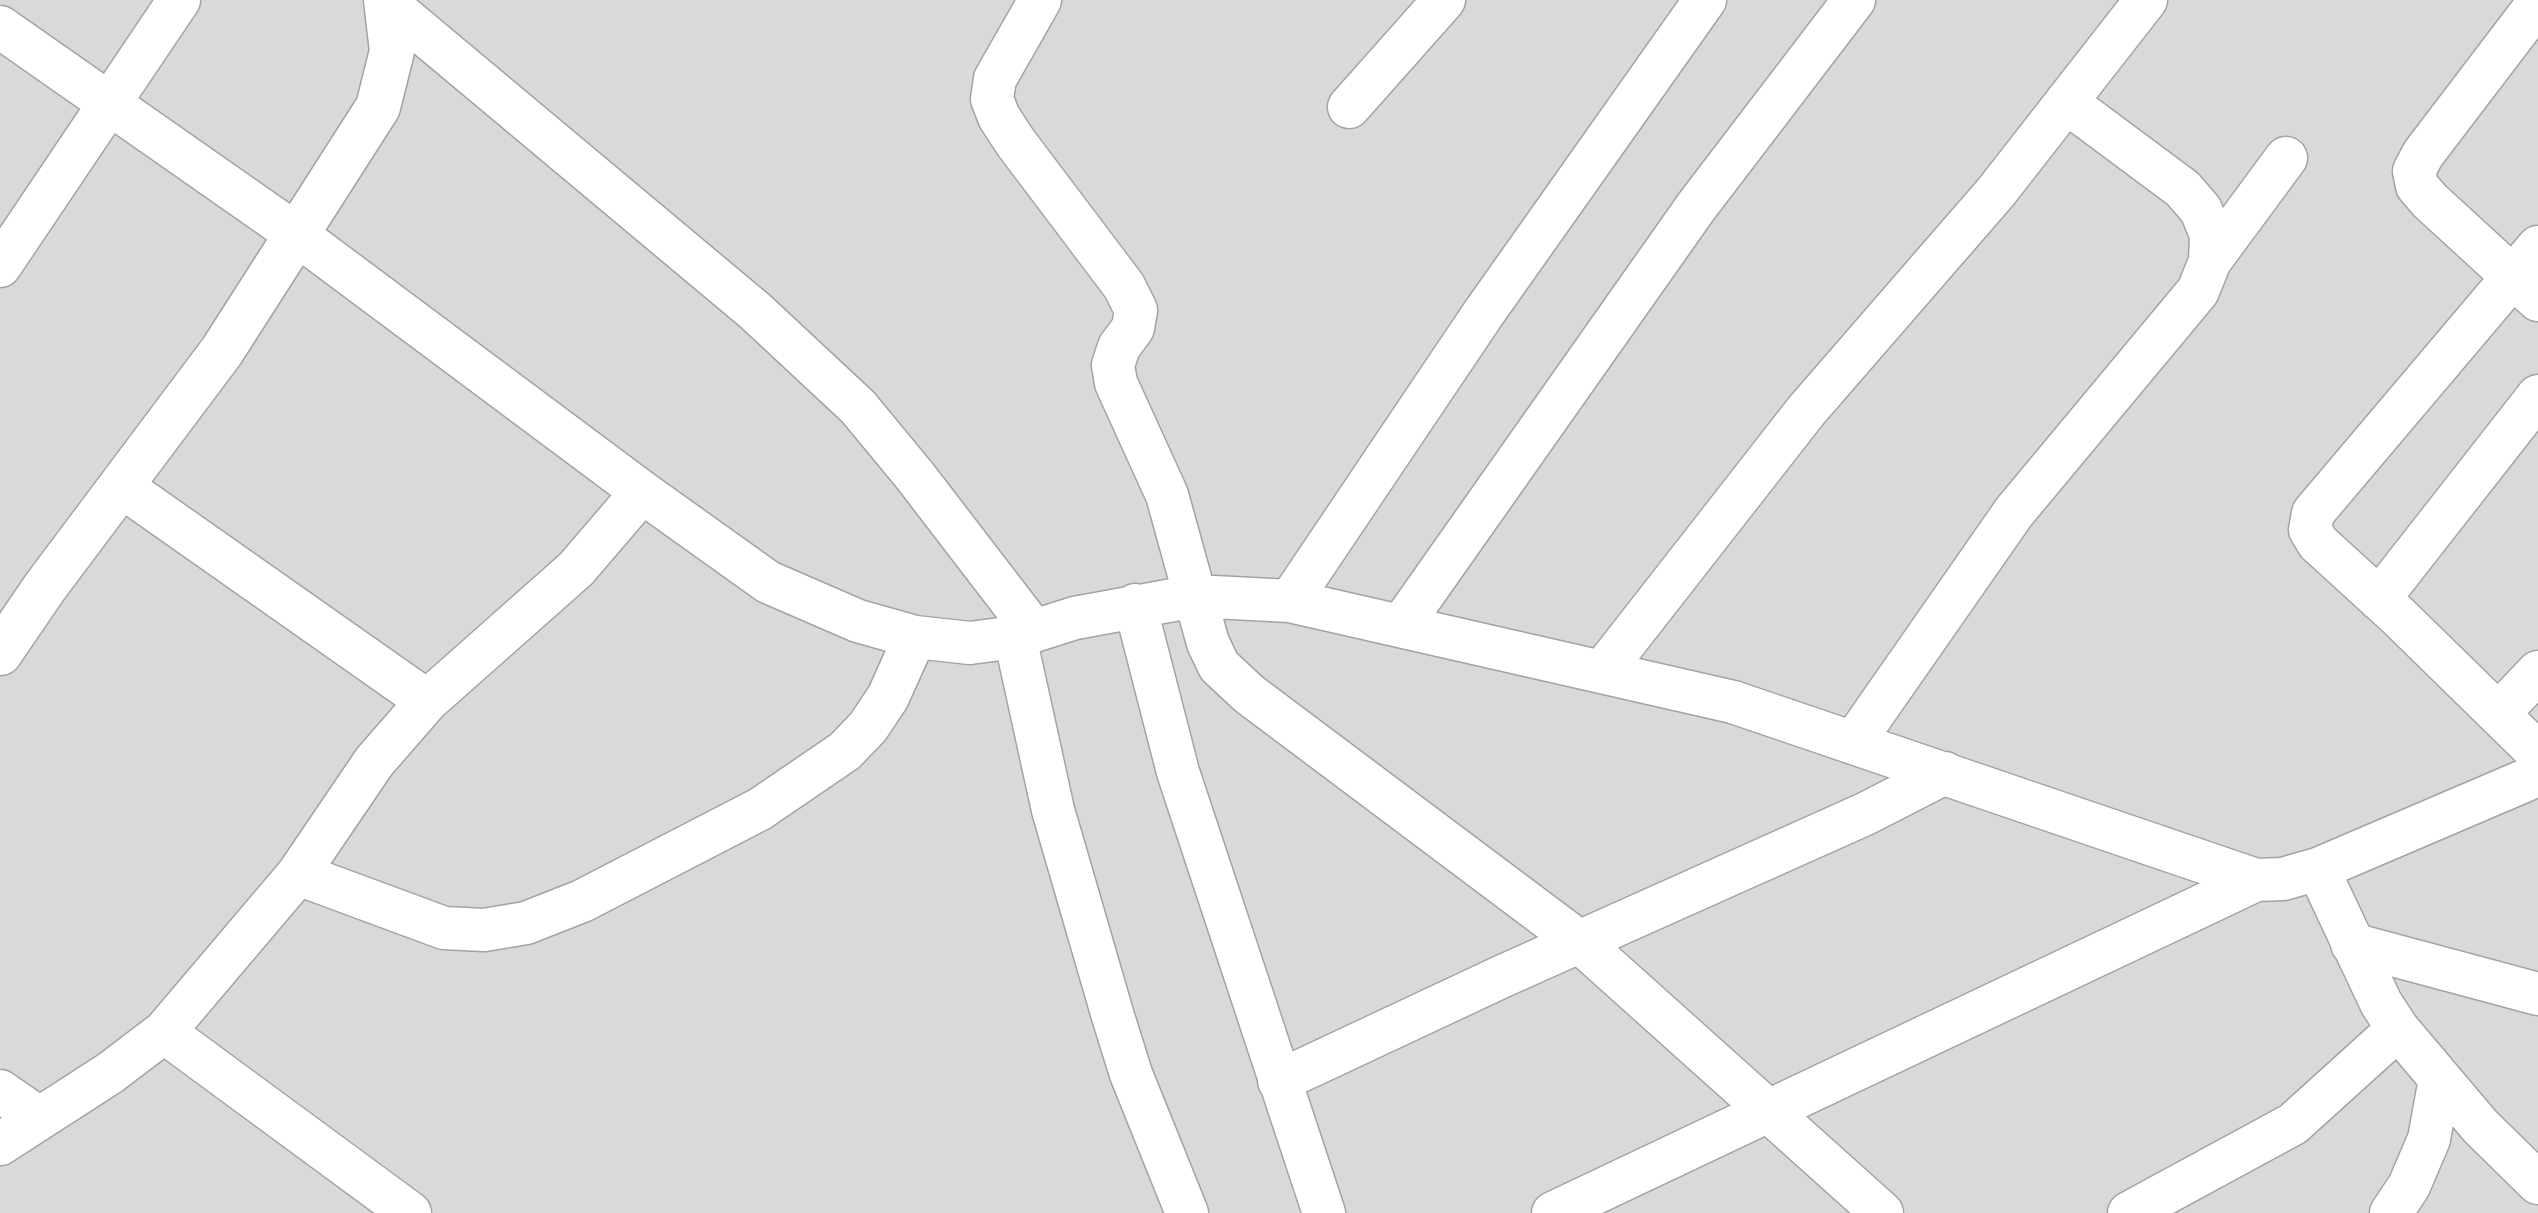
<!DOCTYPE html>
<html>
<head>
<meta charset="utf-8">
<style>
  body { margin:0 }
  canvas { display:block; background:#ede9e2 }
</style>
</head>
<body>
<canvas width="2538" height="1213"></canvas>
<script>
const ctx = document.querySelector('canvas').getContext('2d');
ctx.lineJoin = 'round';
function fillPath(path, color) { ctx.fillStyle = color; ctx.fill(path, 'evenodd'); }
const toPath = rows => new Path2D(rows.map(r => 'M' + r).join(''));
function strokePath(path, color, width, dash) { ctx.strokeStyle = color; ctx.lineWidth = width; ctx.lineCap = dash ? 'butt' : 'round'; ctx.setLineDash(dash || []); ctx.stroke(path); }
fillPath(toPath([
  [0,0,2538,0,2538,1213,0,1213]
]), '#dad9d9');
const minor = toPath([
  [1040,0,995,79,992,99,999,117,1016,143,1124,286,1136,310,1133,328,1119,347,1113,365,1116,383,1167,495,1208,643,1219,666,1249,694,1581,943,1882,1213],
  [2538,3,2423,154,2414,171,2417,186,2430,201,2538,300],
  [388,4,755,311,858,407,915,476,1034,631],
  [0,27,296,234,642,492,768,582,858,621,915,637,970,643,1015,637,1075,618,1195,596,1290,601,1733,702,2256,880,2283,879,2318,869,2538,775],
  [1349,107,1444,0],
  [2538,247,2313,513,2310,530,2318,543,2398,616,2538,753],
  [2210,261,2286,158],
  [0,266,179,0],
  [121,486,427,701],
  [2379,599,2538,396],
  [1290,601,1483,314,1705,0],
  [1135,605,1178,772,1324,1213],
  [1401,626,1696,207,1854,0],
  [1015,637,1053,810,1112,1013,1131,1074,1187,1213],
  [1602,672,1806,411,1996,192,2146,0],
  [2498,714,2538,672],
  [1853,743,2014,512,2198,291,2210,261,2211,235,2201,210,2183,189,2066,102],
  [2318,869,2381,1003,2398,1029,2480,1126,2538,1183],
  [298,874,444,928,484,930,526,923,582,901,760,809,845,751,868,727,888,697,915,637],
  [2352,944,2538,994],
  [164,1032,410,1213],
  [1279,1081,1503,976,1865,814,1945,773],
  [0,1091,39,1118],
  [0,1144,110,1073,164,1032,298,874,374,762,427,701,576,569,642,492],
  [1553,1213,2256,880],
  [2129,1213,2293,1124,2398,1029],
  [2391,1213,2409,1186,2429,1139,2440,1079]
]);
const tertiary = toPath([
  [0,653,45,587,222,351,378,107,392,51,386,0]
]);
strokePath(minor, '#a3a3a3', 45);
strokePath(tertiary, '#a3a3a3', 47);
strokePath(minor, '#fff', 42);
strokePath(tertiary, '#fff', 44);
</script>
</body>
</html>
